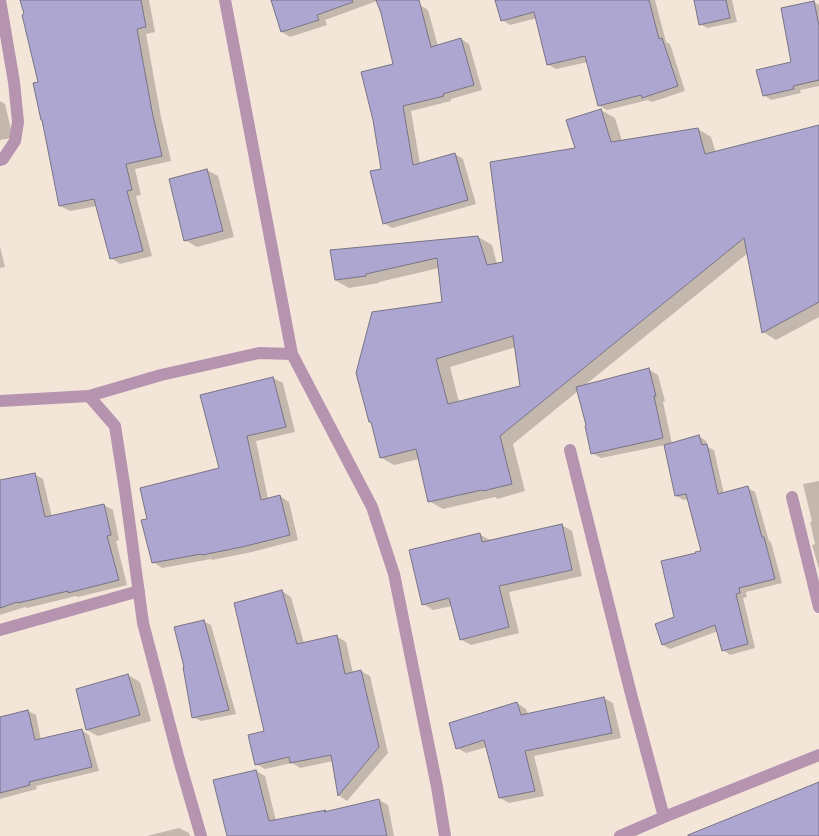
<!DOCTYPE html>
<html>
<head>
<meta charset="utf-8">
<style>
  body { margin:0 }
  canvas { display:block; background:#f4e5d9 }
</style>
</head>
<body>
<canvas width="819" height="836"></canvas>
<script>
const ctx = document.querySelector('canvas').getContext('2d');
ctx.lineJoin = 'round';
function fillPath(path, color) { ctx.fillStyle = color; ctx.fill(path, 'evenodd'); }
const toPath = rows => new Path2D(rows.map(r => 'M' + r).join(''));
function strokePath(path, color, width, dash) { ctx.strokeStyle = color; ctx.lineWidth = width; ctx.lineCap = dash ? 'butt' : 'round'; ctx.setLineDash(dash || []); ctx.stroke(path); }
fillPath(toPath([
  [21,0,149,0,155,32,146,34,161,117,171,161,135,169,141,195,136,196,152,256,120,264,111,258,97,206,70,211,60,206,43,120,39,82],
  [272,0,412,0,428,10,438,46,461,39,469,44,482,90,451,99,451,101,411,111,420,164,455,154,463,159,476,204,392,228,384,223,394,65,382,13,377,1,325,20,327,25,290,37,282,32],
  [496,0,655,0,666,42,670,44,685,91,652,102,648,100,607,110,598,105,588,62,556,69,547,64,537,18,510,25,502,20],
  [695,0,732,0,737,22,707,28,700,24],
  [814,2,819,5,819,86,800,90,801,93,771,100,764,95,792,63],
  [0,101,5,104,13,138,0,140],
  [601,110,615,118,622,141,698,129,711,137,716,153,819,127,819,317,776,340,763,332,748,253,584,386,648,369,658,375,665,401,663,402,672,444,699,436,706,441,708,447,714,450,724,494,748,488,755,492,769,541,771,542,782,583,746,592,747,597,743,598,755,648,730,655,723,650,718,631,670,649,663,645,656,625,675,618,702,552,688,499,684,500,676,496,665,445,601,458,592,453,588,426,578,391,513,444,525,491,497,499,495,497,443,509,429,501,419,459,394,465,380,457,373,423,370,422,443,303,439,268,379,282,379,283,349,288,335,280,478,237,492,245,497,264,504,263],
  [516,347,521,387,459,402,450,367],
  [207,170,218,176,234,237,197,247,185,240],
  [0,247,5,267,0,268],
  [273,378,283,383,295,432,256,441,268,499,280,496,289,502,298,540,252,552,212,560,211,559,162,568,153,562,148,520,220,469,201,396],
  [34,474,43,479,52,517,104,505,113,510,119,540,116,541,127,585,78,597,76,596,27,608,25,607,0,615,0,481],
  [819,481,819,569,812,545,815,544,810,522,812,521,803,484],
  [562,525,572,531,582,576,509,592,519,633,471,645,460,639,452,606,433,610,423,604,479,534,490,540],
  [282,591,291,597,304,643,336,636,346,642,353,673,361,671,370,676,388,753,347,801,338,795,333,761,300,768,292,763,265,769,256,764,265,732],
  [203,621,211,625,236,714,201,721,193,717],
  [128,675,140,682,151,721,98,736,87,730],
  [604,698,613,703,621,738,534,756,544,796,509,803,500,798,487,747,466,753,457,748,517,703,526,709,528,714],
  [28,711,36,715,41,740,81,730,89,735,99,771,36,786,37,789,0,799,0,718],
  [256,771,265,776,276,821,326,811,328,812,379,800,388,805,394,836,228,836,215,781],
  [179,828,189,833,190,836,147,836]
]), '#0003');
const building = toPath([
  [20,0,141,0,146,27,137,29,152,111,162,156,126,164,132,190,127,191,143,251,110,259,94,199,59,206,42,120,41,120,33,83,38,82,22,15,24,14,20,0],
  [271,0,352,0,353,2,317,15,319,20,281,32,271,0],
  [376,0,419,0,431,47,461,38,474,85,443,94,444,96,403,106,413,165,455,153,468,200,383,224,370,171,381,169,373,120,361,72,393,64,381,13,376,0],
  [495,0,649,0,659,39,662,38,678,86,642,98,641,95,598,106,585,56,547,65,534,12,501,21,495,0],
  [694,0,726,0,730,18,699,25,694,0],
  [814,1,819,26,819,80,793,86,794,89,763,96,756,70,791,62,781,8,814,1],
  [601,109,611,142,698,128,705,154,819,125,819,302,762,333,744,238,500,436,512,484,483,491,482,490,428,502,416,449,380,458,371,422,369,422,356,373,372,312,442,302,437,258,366,274,366,276,335,280,330,250,478,236,487,265,503,262,490,162,575,148,566,120,601,109],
  [513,336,520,386,448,404,436,359,513,336],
  [207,169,223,231,184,241,169,179,207,169],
  [649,368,656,396,654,396,663,438,591,454,585,426,586,425,576,387,649,368],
  [273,377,286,427,247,436,261,500,280,495,290,535,242,547,202,555,201,554,152,563,141,520,147,519,140,488,219,468,200,395,273,377],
  [699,435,702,445,707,444,718,494,748,486,762,537,764,537,775,579,739,588,740,593,736,594,748,644,722,651,715,625,662,645,655,624,674,617,661,561,696,553,695,552,701,551,686,494,675,496,664,445,699,435],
  [35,473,45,517,104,504,111,535,107,536,119,580,68,593,68,591,18,603,17,602,0,608,0,480,35,473],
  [562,524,572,570,499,586,509,627,460,640,449,598,422,605,409,550,480,533,482,542,562,524],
  [282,590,297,644,337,635,345,674,361,670,379,747,338,796,331,755,290,763,289,757,255,765,248,735,264,731,234,603,282,590],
  [204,620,229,710,192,718,183,667,184,667,174,627,204,620],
  [128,674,140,715,86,730,76,689,128,674],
  [604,697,612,733,525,751,535,791,499,798,484,740,456,749,449,723,517,702,521,715,604,697],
  [28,710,35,740,82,729,92,767,29,782,30,785,0,793,0,717,28,710],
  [256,770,269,821,326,810,324,812,379,799,387,836,227,836,213,780,256,770],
  [819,782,819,836,688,836,688,835,819,782]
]);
fillPath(building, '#ada6d1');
strokePath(building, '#777484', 1);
strokePath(toPath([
  [225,0,292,354,372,507,394,574,437,787,445,836],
  [0,160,3,159,15,141,18,122,14,82,0,0],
  [0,401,89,396],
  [570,450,631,694,664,817],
  [792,497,819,607],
  [0,630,139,591],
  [201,836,179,760,143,623,125,490,115,426,89,396,161,375,259,353,292,354],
  [620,836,664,817,819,755]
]), '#b694b0', 12);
</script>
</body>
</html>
